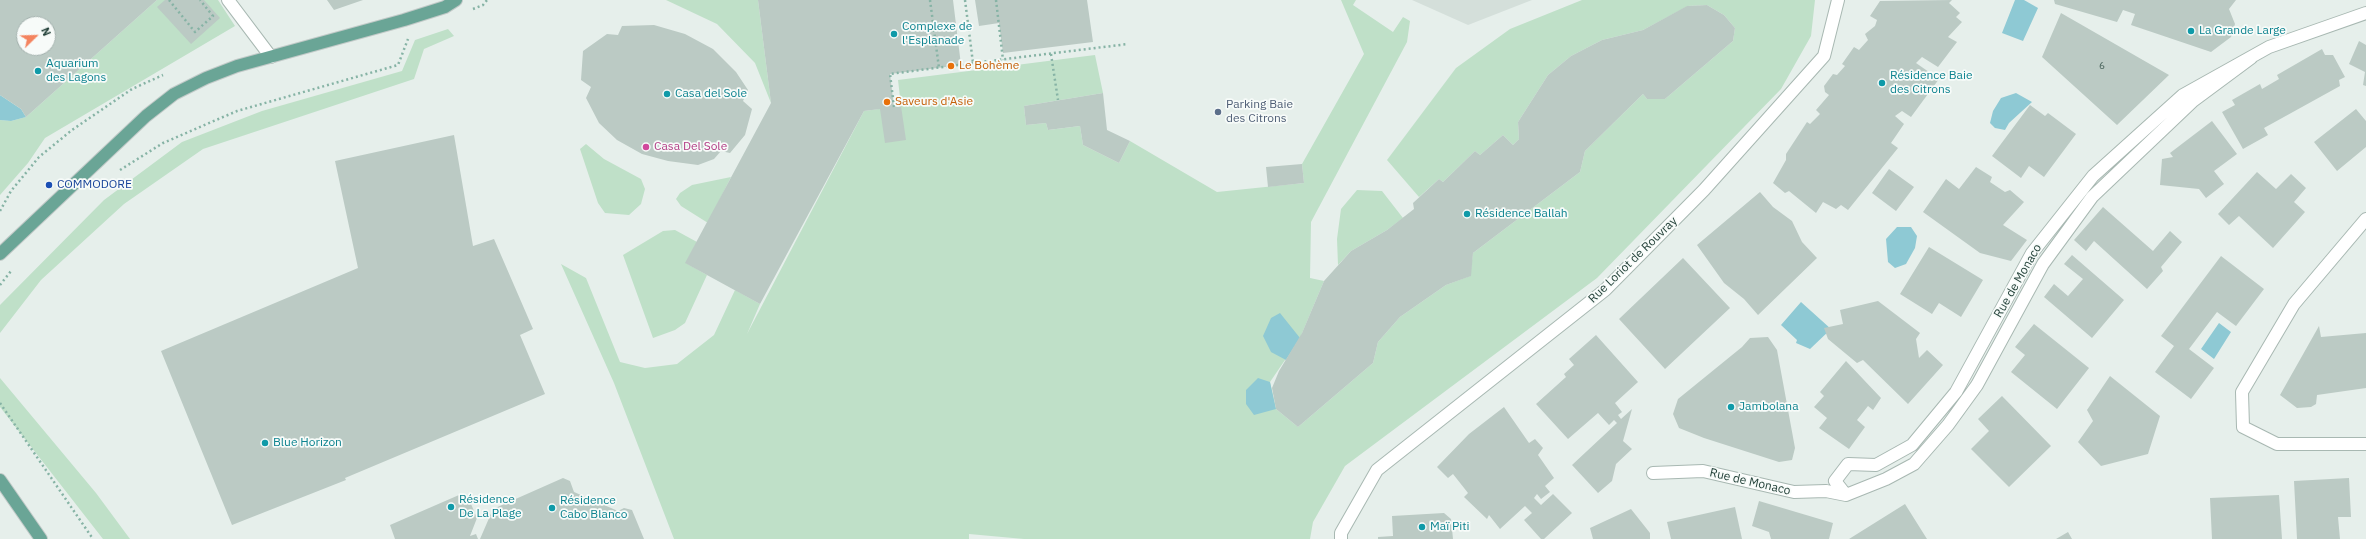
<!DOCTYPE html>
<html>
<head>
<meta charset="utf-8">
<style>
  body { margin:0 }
  #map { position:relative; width:2366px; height:539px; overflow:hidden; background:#e6efeb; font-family:"IBM Plex Sans",sans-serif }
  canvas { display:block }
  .north { position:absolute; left:16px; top:16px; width:40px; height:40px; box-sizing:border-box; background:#f7fbf9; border:1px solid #a3b1ad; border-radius:50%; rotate:67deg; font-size:11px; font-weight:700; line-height:16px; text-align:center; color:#24423a }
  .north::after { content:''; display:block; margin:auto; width:14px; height:18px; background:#f4845f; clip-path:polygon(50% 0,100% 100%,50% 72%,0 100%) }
</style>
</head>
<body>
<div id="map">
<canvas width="2366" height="539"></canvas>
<div class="north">N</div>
</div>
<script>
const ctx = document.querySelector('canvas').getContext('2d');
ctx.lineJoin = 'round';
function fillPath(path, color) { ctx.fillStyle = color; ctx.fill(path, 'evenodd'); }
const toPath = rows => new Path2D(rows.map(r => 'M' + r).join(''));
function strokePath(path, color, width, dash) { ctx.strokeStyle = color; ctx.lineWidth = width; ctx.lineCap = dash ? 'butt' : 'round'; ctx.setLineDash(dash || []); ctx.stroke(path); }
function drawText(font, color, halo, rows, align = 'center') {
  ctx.font = font + ' "IBM Plex Sans",sans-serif'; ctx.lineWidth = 3.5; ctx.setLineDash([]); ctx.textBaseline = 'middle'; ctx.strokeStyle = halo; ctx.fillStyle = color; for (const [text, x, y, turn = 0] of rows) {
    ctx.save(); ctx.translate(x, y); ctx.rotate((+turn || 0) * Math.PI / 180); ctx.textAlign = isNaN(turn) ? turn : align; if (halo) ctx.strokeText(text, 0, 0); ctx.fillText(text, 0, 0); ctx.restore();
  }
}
fillPath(toPath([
  [1412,0,1532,0,1468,25]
]), '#d4dfda');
fillPath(toPath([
  [157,0,218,0,235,26,45,138,28,163,0,195,0,120,11,121,26,117],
  [666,0,758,0,771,103,755,63,717,24],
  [1341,0,1356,0,1353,5,1393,32,1403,17,1410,21,1407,42,1311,222,1310,278,1324,281,1300,338,1270,382,1276,409,1298,427,1373,363,1378,342,1400,317,1446,285,1470,276,1473,253,1580,172,1585,151,1643,94,1647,99,1665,99,1733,41,1735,28,1724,15,1707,5,1688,6,1643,30,1602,40,1571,56,1548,75,1518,122,1519,139,1513,145,1503,135,1480,155,1475,151,1443,182,1439,179,1419,197,1387,160,1456,68,1510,29,1582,0,1815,0,1811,36,1781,89,1597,278,1345,466,1313,522,1310,539,1024,539,969,534,969,539,674,539,614,383,561,264,586,278,620,362,645,368,677,364,714,335,735,290,760,304,747,334,864,111,901,106,898,80,1095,55,1103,93,1024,106,1026,125,1046,123,1048,130,1080,126,1083,145,1119,163,1130,141,1217,192,1304,183,1302,164,1364,54],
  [448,29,454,36,424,49,414,79,203,149,124,204,41,280,0,333,0,305,104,200,182,142,262,111,402,71,415,40],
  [586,144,604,159,641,179,645,189,641,204,629,215,605,213,598,203,580,149],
  [731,177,708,223,681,206,676,199,680,193,692,185],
  [1357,190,1382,191,1403,218,1387,230,1351,251,1338,265,1337,239,1341,209],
  [675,230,697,242,686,263,707,275,685,323,675,330,653,338,623,255,663,231],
  [0,378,96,493,130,539,103,539,0,407]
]), '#bfe0c8');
fillPath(toPath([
  [2015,0,2024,0,2038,8,2023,41,2002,33],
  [2016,93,2032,102,2009,123,2005,130,1995,128,1990,123,1993,111,2001,98],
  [0,95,21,109,26,117,11,121,0,120],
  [1897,227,1911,227,1917,236,1915,248,1906,264,1895,268,1888,262,1886,239],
  [1801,302,1831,329,1810,349,1796,343,1797,340,1781,325],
  [1280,313,1300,338,1286,360,1271,352,1263,336,1271,318],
  [2219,323,2231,332,2214,359,2201,349],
  [1258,378,1270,382,1276,409,1254,415,1246,404,1246,390]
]), '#8ec9d4');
fillPath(toPath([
  [0,0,157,0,26,117,21,109,0,95],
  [24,24,48,24,48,48,24,48],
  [165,0,204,0,220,18,191,44,157,7],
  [327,0,363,0,334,10],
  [758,0,953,0,961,65,890,74,894,107,901,106,906,140,885,143,880,109,864,111,760,304,685,263,771,103],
  [975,0,1087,0,1093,42,1003,53,999,23,979,26],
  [1952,0,1949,3,1960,13,1956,17,1962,22,1948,37,1957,42,1938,67,1922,57,1916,63,1939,79,1911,117,1902,111,1895,116,1904,124,1891,143,1898,148,1848,210,1841,205,1836,209,1823,202,1816,213,1789,191,1785,193,1773,183,1786,160,1786,154,1807,122,1810,124,1820,114,1816,110,1829,95,1825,92,1824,86,1833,74,1837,75,1845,66,1842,64,1854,47,1859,50,1868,40,1865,34,1875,26,1877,20,1870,16,1880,1],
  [2054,0,2236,0,2229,9,2235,24,2231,37,2211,52,2131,25,2135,14,2123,10,2117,22,2055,4],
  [1707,5,1724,15,1735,28,1733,41,1665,99,1647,99,1643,94,1585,151,1580,172,1473,253,1471,276,1446,285,1400,317,1378,342,1373,363,1298,427,1276,409,1272,388,1279,371,1302,333,1324,281,1351,251,1387,230,1414,209,1413,203,1439,179,1443,182,1475,151,1480,155,1503,135,1513,145,1519,139,1518,122,1548,75,1571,56,1602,40,1643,30,1687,6],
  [2061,13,2169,75,2117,125,2042,57],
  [654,25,685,34,713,49,736,72,748,90,743,101,752,109,745,135,730,153,721,151,714,159,698,165,668,161,642,154,617,140,599,123,586,98,591,87,581,80,583,51,607,34,618,35,622,26],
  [2359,41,2366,45,2366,86,2363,85,2365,72,2349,64],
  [2322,49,2325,55,2333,55,2345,77,2339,80,2340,86,2264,128,2268,135,2243,149,2222,112,2235,105,2232,100,2260,84,2262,89,2279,79,2277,75],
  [1103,93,1107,130,1130,141,1119,163,1083,145,1080,126,1048,130,1046,123,1026,125,1024,106],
  [2030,105,2045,116,2048,113,2076,134,2044,177,2029,166,2021,178,1992,156],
  [2356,109,2366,121,2366,147,2337,171,2314,142],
  [2212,121,2237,154,2214,171,2224,184,2206,198,2199,189,2160,185,2162,159,2173,157,2170,153],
  [454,135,473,246,494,239,533,329,520,335,545,394,345,478,346,480,232,525,161,351,358,268,335,161],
  [1302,164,1304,183,1268,187,1266,167],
  [1976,167,1992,177,1990,182,2005,192,2010,190,2024,202,2003,225,2027,240,2011,261,1980,253,1923,212,1946,179,1959,189],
  [1889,169,1914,187,1896,211,1872,193],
  [2257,172,2276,189,2291,174,2306,188,2294,202,2305,212,2273,248,2239,216,2229,225,2218,214],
  [1760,192,1773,207,1792,221,1802,242,1817,258,1758,315,1744,299,1724,283,1697,245],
  [2103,207,2153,251,2170,231,2182,242,2161,267,2163,271,2147,289,2094,241,2086,251,2074,240],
  [1929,247,1983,280,1961,317,1939,303,1932,314,1900,294],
  [2072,255,2124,300,2092,338,2044,297,2054,284,2068,296,2083,279,2064,264],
  [2221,256,2264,289,2236,326,2217,312,2189,349,2214,368,2191,399,2155,372,2174,346,2161,336],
  [1683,258,1730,308,1665,369,1619,319],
  [1878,301,1920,333,1916,339,1919,358,1927,350,1943,365,1908,404,1863,360,1857,363,1828,339,1824,328,1843,324,1840,310],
  [2034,324,2089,368,2057,409,2011,372,2025,355,2015,347],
  [2319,326,2321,337,2366,333,2366,388,2317,395,2316,404,2311,407,2297,408,2280,395],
  [1596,335,1638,382,1615,403,1622,412,1618,415,1621,419,1632,409,1623,441,1632,449,1616,464,1612,481,1598,493,1572,465,1617,423,1614,420,1609,425,1598,413,1568,439,1536,404,1566,377,1564,374,1574,365,1569,359],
  [1768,337,1777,350,1795,448,1792,460,1779,462,1704,438,1679,428,1673,414,1678,399,1742,347,1750,338],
  [1846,361,1881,398,1873,410,1868,406,1857,420,1865,427,1849,449,1819,428,1827,418,1814,407,1824,396,1820,392],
  [2110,376,2160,416,2148,454,2101,466,2078,442,2093,421,2087,410],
  [2002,396,2051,446,2009,487,1971,449,1989,431,1978,419],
  [1504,407,1529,443,1535,439,1543,448,1538,455,1554,478,1545,486,1550,492,1541,499,1537,494,1534,498,1541,505,1553,494,1572,513,1544,539,1541,539,1524,520,1532,513,1525,506,1500,529,1489,515,1487,519,1464,497,1468,493,1453,474,1448,478,1437,467,1469,434],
  [563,478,570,481,574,492,618,511,624,508,632,510,644,539,480,539,493,509],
  [2349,478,2351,517,2338,517,2340,539,2297,539,2294,481],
  [459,495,468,497,477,518,470,536,476,534,478,539,395,539,390,525],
  [2279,495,2282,539,2212,539,2210,498],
  [1759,501,1833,523,1829,539,1771,539,1769,532,1752,526],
  [1905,504,1927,539,1849,539],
  [1735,507,1742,539,1671,539,1667,522],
  [1631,509,1650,533,1650,539,1593,539,1590,528],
  [1444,513,1451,519,1453,539,1378,539,1378,537,1393,536,1392,516],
  [2068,532,2072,539,2056,539]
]), '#bbcac4');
const minor = toPath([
  [228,0,271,57],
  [2251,58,2193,101,2092,197,2043,264,1977,385,1948,425,1914,464,1886,479,1846,495,1835,481,1848,464,1876,465,1912,445,1956,392,2032,253,2093,176,2183,95,2269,47,2366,13],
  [2366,219,2294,304,2242,392,2243,427,2277,444,2366,444],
  [1653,473,1703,471,1794,492,1826,491,1846,495],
  [1341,539,1341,533,1377,470,1605,290,1704,190,1824,56,1838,0]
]);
const major = toPath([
  [0,254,146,116,174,94,206,78,237,66,404,20,445,7,456,0],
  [0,480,41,539]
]);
strokePath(minor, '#a8b8b2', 14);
strokePath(major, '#c2cac8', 14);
strokePath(toPath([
  [169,0,195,32,213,16,200,0],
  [930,0,939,68],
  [965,0,973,63,1128,44],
  [996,0,1003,60],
  [473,9,483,5,487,0],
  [1051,54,1058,100],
  [894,107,890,74,973,63],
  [120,170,163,143,237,111,398,65,408,39],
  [0,211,11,191,39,157,72,130,132,89,163,75],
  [0,285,11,271],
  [0,403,93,539]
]), '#86b3a5', 2.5, [2, 3]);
strokePath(minor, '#fff', 12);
strokePath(major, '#6aa596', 12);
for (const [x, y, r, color] of [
  [2191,31,4,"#0f9aa8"],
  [894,34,4,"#0f9aa8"],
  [951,66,4,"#e8710a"],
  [38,71,4,"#0f9aa8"],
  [1882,83,4,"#0f9aa8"],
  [667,94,4,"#0f9aa8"],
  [887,102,4,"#e8710a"],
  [1218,112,4,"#5c6f8a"],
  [646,147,4,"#d1479c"],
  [49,185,4,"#1a4fb4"],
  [1467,214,4,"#0f9aa8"],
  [1731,407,4,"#0f9aa8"],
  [265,443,4,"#0f9aa8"],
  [451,507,4,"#0f9aa8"],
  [552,508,4,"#0f9aa8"],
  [1422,527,4,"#0f9aa8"]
]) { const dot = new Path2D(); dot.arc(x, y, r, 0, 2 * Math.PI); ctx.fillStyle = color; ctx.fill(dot); strokePath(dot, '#f7fbf9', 1.5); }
drawText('10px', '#4a645c', null, [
  ["6",2102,66]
]);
drawText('12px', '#0d838f', '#f7fbf9', [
  ["Complexe de",902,27],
  ["l'Esplanade",902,41],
  ["La Grande Large",2199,31],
  ["Aquarium",46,64],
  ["des Lagons",46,78],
  ["Résidence Baie",1890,76],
  ["des Citrons",1890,90],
  ["Casa del Sole",675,94],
  ["Résidence Ballah",1475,214],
  ["Jambolana",1739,407],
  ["Blue Horizon",273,443],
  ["Résidence",459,500],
  ["De La Plage",459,514],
  ["Résidence",560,501],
  ["Cabo Blanco",560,515],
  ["Maï Piti",1430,527]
], 'left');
drawText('12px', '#c56008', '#f7fbf9', [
  ["Le Bohème",959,66],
  ["Saveurs d'Asie",895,102]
], 'left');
drawText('12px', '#4e5e75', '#f7fbf9', [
  ["Parking Baie",1226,105],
  ["des Citrons",1226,119]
], 'left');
drawText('12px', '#b23c85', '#f7fbf9', [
  ["Casa Del Sole",654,147]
], 'left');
drawText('12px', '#164399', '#f7fbf9', [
  ["COMMODORE",57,185]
], 'left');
drawText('12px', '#24423a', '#f7fbf9', [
  ["Rue Loriot de Rouvray",1633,260,-44],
  ["Rue de Monaco",2018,281,-60],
  ["Rue de Monaco",1750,482,13]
]);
</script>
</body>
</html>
